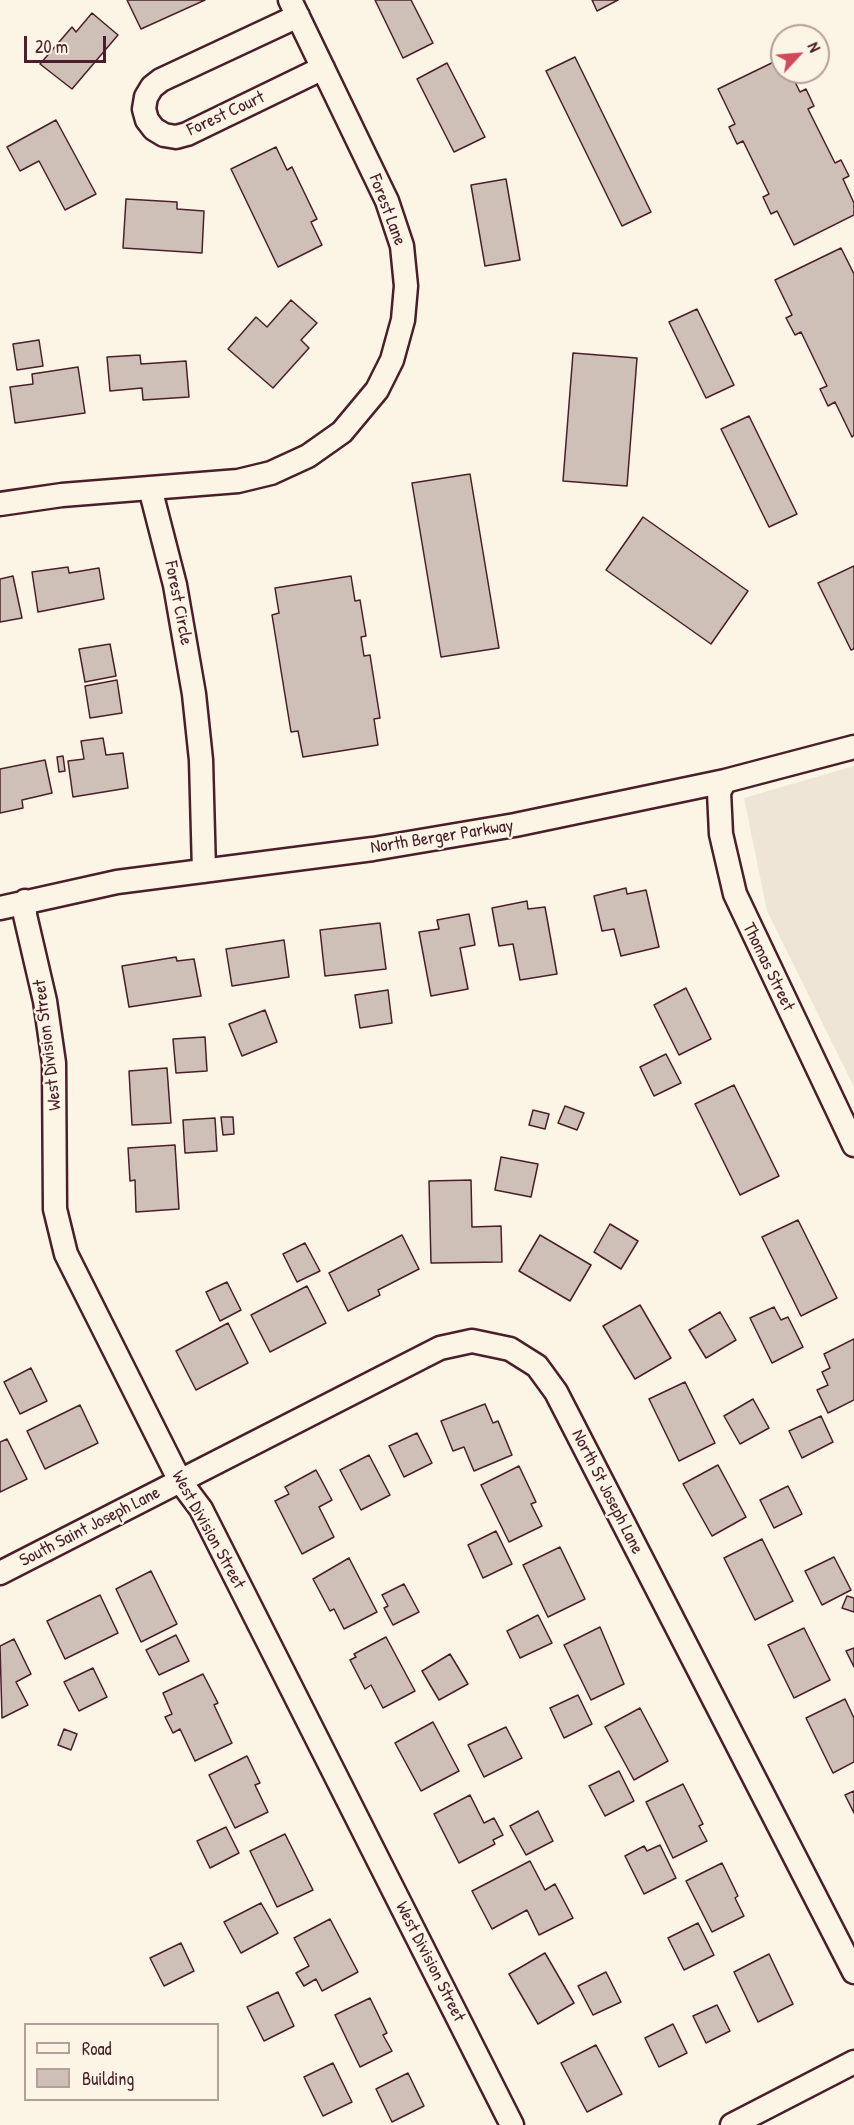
<!DOCTYPE html>
<html>
<head>
<meta charset="utf-8">
<style>
  body { margin:0 }
  #map { position:relative; width:854px; height:2125px; overflow:hidden; background:#fcf5e5; font-family:"Patrick Hand",sans-serif }
  canvas { display:block }
  .legend { position:absolute; left:24px; top:2023px; width:195px; height:78px; box-sizing:border-box; background:#fcf5e5; border:2px solid #b59f9b; margin:0; padding:8px 10px; list-style:none; font-size:18px; color:#4a1f2b }
  .legend li { display:flex; align-items:center; gap:12px; height:30px }
  .legend b { width:30px; border:2px solid #b59f9b }
  .north { position:absolute; left:770px; top:24px; width:60px; height:60px; box-sizing:border-box; background:#fcf5e5; border:2px solid #b59f9b; border-radius:50%; rotate:64deg; font-size:16px; font-weight:700; line-height:24px; text-align:center; color:#4a1f2b }
  .north::after { content:''; display:block; margin:auto; width:21px; height:27px; background:#d1495b; clip-path:polygon(50% 0,100% 100%,50% 72%,0 100%) }
  .scale { position:absolute; left:24px; top:36px; width:82px; height:27px; box-sizing:border-box; border:3px solid #4a1f2b; border-top:0; padding-left:8px; font-size:18px; line-height:21px; white-space:nowrap; color:#4a1f2b; -webkit-text-stroke:4px #fcf5e5; paint-order:stroke }
</style>
</head>
<body>
<div id="map">
<canvas width="854" height="2125"></canvas>
<ul class="legend">
<li><b style="height:8px;background:#fcf5e5"></b>Road</li>
<li><b style="height:16px;background:#cfc0b7"></b>Building</li>
</ul>
<div class="north">N</div>
<div class="scale">20 m</div>
</div>
<script>
const ctx = document.querySelector('canvas').getContext('2d');
ctx.lineJoin = 'round';
function fillPath(path, color) { ctx.fillStyle = color; ctx.fill(path, 'evenodd'); }
const toPath = rows => new Path2D(rows.map(r => 'M' + r).join(''));
function strokePath(path, color, width, dash) { ctx.strokeStyle = color; ctx.lineWidth = width; ctx.lineCap = dash ? 'butt' : 'round'; ctx.setLineDash(dash || []); ctx.stroke(path); }
function drawText(font, color, halo, rows, align = 'center') {
  ctx.font = font + ' "Patrick Hand",sans-serif'; ctx.lineWidth = 4.5; ctx.setLineDash([]); ctx.textBaseline = 'middle'; ctx.strokeStyle = halo; ctx.fillStyle = color; for (const [text, x, y, turn = 0] of rows) {
    ctx.save(); ctx.translate(x, y); ctx.rotate((+turn || 0) * Math.PI / 180); ctx.textAlign = isNaN(turn) ? turn : align; if (halo) ctx.strokeText(text, 0, 0); ctx.fillText(text, 0, 0); ctx.restore();
  }
}
fillPath(toPath([
  [854,766,854,1087,767,911,744,798]
]), '#eee5d7');
const building = toPath([
  [127,0,205,0,141,29,127,0],
  [375,0,411,0,433,43,403,58,375,0],
  [592,0,618,0,597,11,592,0],
  [92,13,118,35,72,89,40,64,72,27,76,32,92,13],
  [575,57,651,212,622,226,546,71,575,57],
  [782,58,782,72,790,72,800,92,806,89,814,106,808,109,835,163,841,160,849,176,843,179,854,203,854,215,794,245,777,211,771,214,763,197,769,194,743,141,737,144,729,127,735,124,718,89,782,58],
  [447,63,485,137,454,152,417,79,447,63],
  [56,120,96,194,65,210,39,161,20,171,7,147,56,120],
  [276,147,287,170,292,167,317,219,311,222,322,245,278,267,231,169,276,147],
  [506,179,520,260,485,266,471,185,506,179],
  [126,199,177,202,177,209,204,211,202,253,123,248,126,199],
  [841,248,854,274,854,435,852,437,835,402,828,406,820,389,827,386,801,332,795,335,786,318,792,315,775,280,841,248],
  [291,300,317,323,301,340,309,348,273,388,228,349,256,317,267,327,291,300],
  [697,309,734,385,706,398,669,322,697,309],
  [39,340,43,366,17,370,13,344,39,340],
  [573,353,637,358,627,486,563,481,573,353],
  [140,355,141,364,186,361,189,397,143,400,142,388,110,391,107,357,140,355],
  [78,367,85,413,15,423,10,387,33,384,32,374,78,367],
  [749,416,797,514,769,527,721,429,749,416],
  [470,474,499,648,441,657,412,483,470,474],
  [643,517,748,591,711,644,606,570,643,517],
  [854,566,854,649,851,650,818,583,854,566],
  [68,567,69,573,99,568,104,599,38,612,32,572,68,567],
  [13,576,22,618,0,622,0,579,13,576],
  [351,576,355,601,360,600,366,636,361,637,364,656,370,655,380,718,374,719,378,745,303,757,298,731,291,732,272,615,279,613,275,588,351,576],
  [110,644,116,676,85,682,79,649,110,644],
  [117,680,122,713,90,718,85,686,117,680],
  [103,738,106,755,123,753,128,788,73,797,68,761,84,759,81,741,103,738],
  [63,756,65,771,59,772,57,757,63,756],
  [45,760,52,793,22,800,23,808,0,813,0,769,45,760],
  [626,888,627,894,646,890,659,947,621,956,614,929,602,931,594,896,626,888],
  [527,901,528,909,545,907,557,974,520,980,513,944,499,946,492,908,527,901],
  [469,914,475,945,460,948,468,989,431,996,419,932,439,929,437,920,469,914],
  [380,923,386,969,325,976,320,930,380,923],
  [284,940,289,977,232,986,226,949,284,940],
  [176,957,177,961,194,959,201,996,129,1007,122,966,176,957],
  [686,988,711,1039,679,1055,654,1005,686,988],
  [388,990,392,1023,360,1028,355,995,388,990],
  [265,1010,277,1042,242,1056,229,1024,265,1010],
  [205,1037,207,1071,176,1073,173,1039,205,1037],
  [666,1054,681,1083,654,1096,640,1067,666,1054],
  [167,1068,171,1123,132,1125,129,1071,167,1068],
  [734,1085,779,1176,740,1195,695,1104,734,1085],
  [565,1106,584,1113,577,1130,558,1123,565,1106],
  [533,1110,549,1114,545,1129,529,1125,533,1110],
  [221,1117,233,1117,234,1134,223,1135,221,1117],
  [215,1118,217,1151,185,1153,183,1120,215,1118],
  [175,1145,179,1209,136,1212,135,1180,130,1181,128,1148,175,1145],
  [501,1157,538,1164,531,1197,495,1190,501,1157],
  [471,1180,472,1227,501,1226,502,1262,431,1263,429,1181,471,1180],
  [798,1220,837,1298,801,1316,762,1237,798,1220],
  [610,1224,638,1241,621,1269,594,1252,610,1224],
  [402,1235,419,1269,378,1290,380,1295,348,1311,329,1273,402,1235],
  [540,1235,591,1265,570,1301,519,1271,540,1235],
  [305,1243,320,1271,297,1282,283,1254,305,1243],
  [227,1282,241,1310,220,1321,206,1292,227,1282],
  [307,1286,326,1323,270,1352,251,1315,307,1286],
  [640,1305,671,1358,635,1379,603,1326,640,1305],
  [774,1307,781,1320,788,1317,803,1347,772,1363,750,1318,774,1307],
  [720,1312,736,1340,706,1358,689,1330,720,1312],
  [228,1323,248,1363,196,1390,176,1351,228,1323],
  [854,1339,854,1400,828,1413,817,1390,828,1385,822,1372,830,1368,824,1354,854,1339],
  [31,1368,47,1401,20,1414,4,1382,31,1368],
  [685,1382,715,1443,679,1461,649,1399,685,1382],
  [753,1399,769,1428,740,1444,724,1416,753,1399],
  [485,1404,493,1423,498,1421,512,1455,474,1471,464,1447,453,1451,441,1421,485,1404],
  [80,1405,98,1443,45,1469,27,1431,80,1405],
  [821,1416,833,1442,802,1458,789,1431,821,1416],
  [417,1433,432,1463,404,1477,389,1446,417,1433],
  [7,1439,27,1479,0,1492,0,1442,7,1439],
  [369,1455,390,1495,361,1510,340,1470,369,1455],
  [718,1465,746,1517,712,1536,683,1484,718,1465],
  [519,1466,536,1502,531,1504,542,1526,509,1542,481,1485,519,1466],
  [316,1470,332,1500,319,1507,334,1537,302,1554,275,1501,289,1494,285,1487,316,1470],
  [788,1486,802,1514,774,1528,760,1500,788,1486],
  [496,1531,512,1564,483,1578,468,1545,496,1531],
  [762,1539,793,1601,755,1620,724,1558,762,1539],
  [560,1547,585,1599,548,1617,523,1565,560,1547],
  [834,1557,851,1590,822,1605,805,1571,834,1557],
  [349,1558,377,1612,344,1629,334,1609,330,1611,313,1579,349,1558],
  [151,1571,177,1624,141,1642,116,1589,151,1571],
  [404,1584,419,1612,393,1625,384,1608,388,1606,382,1595,404,1584],
  [100,1595,118,1633,65,1659,47,1621,100,1595],
  [847,1596,854,1598,854,1612,842,1608,847,1596],
  [538,1615,552,1643,520,1658,507,1631,538,1615],
  [600,1627,624,1684,591,1700,564,1645,600,1627],
  [804,1628,830,1680,794,1698,768,1645,804,1628],
  [176,1635,189,1661,159,1675,146,1650,176,1635],
  [386,1637,415,1691,383,1708,371,1685,365,1689,350,1660,356,1657,354,1654,386,1637],
  [14,1639,31,1674,16,1682,28,1705,2,1718,0,1646,14,1639],
  [854,1648,854,1667,846,1651,854,1648],
  [450,1654,468,1684,439,1700,422,1671,450,1654],
  [93,1668,107,1697,79,1711,64,1682,93,1668],
  [203,1674,218,1703,214,1705,232,1743,195,1761,180,1729,173,1733,165,1717,172,1714,163,1693,203,1674],
  [578,1695,592,1724,564,1738,550,1708,578,1695],
  [845,1699,854,1718,854,1762,833,1773,806,1718,845,1699],
  [640,1708,668,1761,634,1780,605,1727,640,1708],
  [433,1722,459,1771,421,1791,395,1743,433,1722],
  [506,1727,522,1758,484,1777,468,1745,506,1727],
  [64,1729,77,1734,71,1750,58,1745,64,1729],
  [247,1756,260,1783,255,1785,268,1812,235,1828,209,1775,247,1756],
  [619,1771,634,1801,605,1816,589,1786,619,1771],
  [683,1784,703,1824,699,1826,707,1841,673,1858,646,1802,683,1784],
  [854,1791,854,1813,845,1795,854,1791],
  [470,1795,484,1823,494,1818,503,1835,493,1840,495,1844,459,1863,434,1814,470,1795],
  [538,1811,553,1841,526,1855,510,1826,538,1811],
  [226,1827,239,1853,210,1868,197,1841,226,1827],
  [285,1834,313,1890,277,1907,250,1851,285,1834],
  [660,1845,676,1878,644,1894,625,1856,644,1846,647,1851,660,1845],
  [530,1861,545,1890,555,1884,573,1918,539,1935,527,1910,492,1929,472,1891,530,1861],
  [722,1863,738,1896,735,1898,744,1916,712,1932,686,1881,722,1863],
  [261,1903,278,1933,241,1953,224,1922,261,1903],
  [330,1919,358,1972,322,1991,316,1979,304,1986,296,1973,309,1966,294,1938,330,1919],
  [698,1923,714,1955,684,1970,668,1938,698,1923],
  [181,1943,194,1971,164,1986,150,1958,181,1943],
  [545,1953,574,2003,538,2024,509,1974,545,1953],
  [769,1954,793,2004,758,2022,734,1972,769,1954],
  [606,1972,621,2002,593,2015,578,1986,606,1972],
  [278,1992,294,2026,264,2041,247,2007,278,1992],
  [370,1998,387,2033,383,2035,392,2051,360,2067,335,2015,370,1998],
  [717,2005,730,2031,706,2043,693,2016,717,2005],
  [673,2024,687,2053,659,2067,645,2038,673,2024],
  [596,2045,622,2094,587,2112,561,2063,596,2045],
  [333,2063,352,2102,323,2116,304,2077,333,2063],
  [408,2073,424,2106,392,2122,376,2089,408,2073]
]);
fillPath(building, '#cfc0b7');
strokePath(building, '#4a1f2b', 1.5);
const minor = toPath([
  [298,16,161,80,152,87,146,97,144,109,147,120,154,129,164,135,176,137,187,134,323,68],
  [150,488,175,585,194,694,201,760,204,871],
  [0,504,62,495,238,481,271,473,308,456,342,432,377,390,392,360,403,320,406,286,402,246,387,201,290,0],
  [725,781,719,792,721,834,735,894,854,1145],
  [25,901,25,915,45,1001,54,1063,55,1209,66,1254,180,1481,201,1509,512,2125],
  [0,908,117,882,373,849,515,825,725,781,854,747],
  [0,1573,440,1348,472,1341,510,1349,537,1366,556,1392,854,1972],
  [732,2125,854,2062]
]);
strokePath(minor, '#4a1f2b', 27);
strokePath(minor, '#fcf5e5', 22);
drawText('18px', '#4a1f2b', '#fcf5e5', [
  ["Forest Court",226,114,-25],
  ["Forest Lane",387,210,69],
  ["Forest Circle",178,603,79],
  ["North Berger Parkway",442,837,-9],
  ["Thomas Street",768,967,64],
  ["West Division Street",48,1045,-97],
  ["North St Joseph Lane",607,1492,63],
  ["South Saint Joseph Lane",90,1527,-27],
  ["West Division Street",208,1530,61],
  ["West Division Street",430,1962,63]
]);
</script>
</body>
</html>
